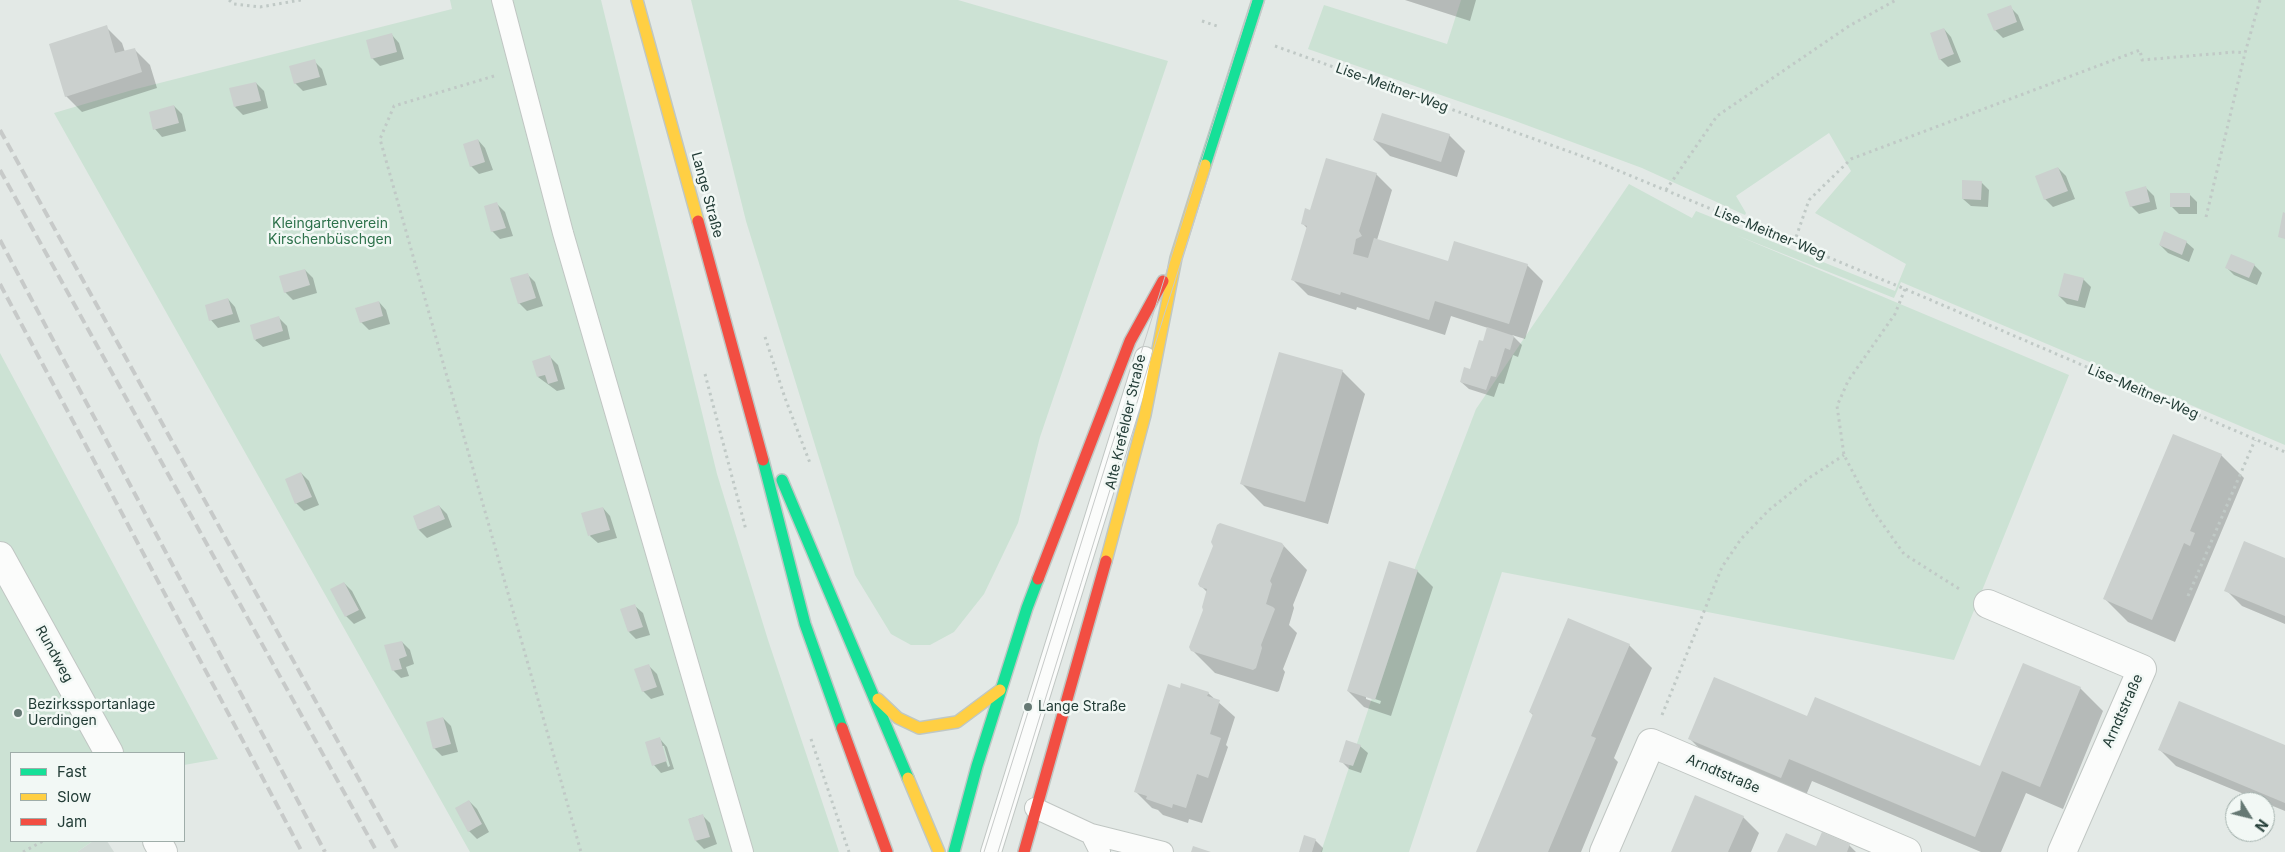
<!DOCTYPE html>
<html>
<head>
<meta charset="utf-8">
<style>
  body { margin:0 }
  #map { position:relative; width:2285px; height:852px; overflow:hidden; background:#e3e9e6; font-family:Inter,sans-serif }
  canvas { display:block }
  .legend { position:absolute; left:10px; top:752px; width:175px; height:90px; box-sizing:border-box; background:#f2f8f5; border:1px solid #9fada9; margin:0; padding:6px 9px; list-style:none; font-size:15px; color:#223c36 }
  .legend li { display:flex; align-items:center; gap:10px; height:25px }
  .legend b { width:25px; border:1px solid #9fada9 }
  .north { position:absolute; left:2225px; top:792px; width:50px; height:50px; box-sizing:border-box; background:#f2f8f5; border:1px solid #9fada9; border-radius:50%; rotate:126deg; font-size:14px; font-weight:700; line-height:20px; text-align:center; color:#223c36 }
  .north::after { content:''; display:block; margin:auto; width:18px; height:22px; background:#667974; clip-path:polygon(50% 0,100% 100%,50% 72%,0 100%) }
</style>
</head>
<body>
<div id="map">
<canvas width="2285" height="852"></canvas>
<ul class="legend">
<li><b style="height:6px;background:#16e098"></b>Fast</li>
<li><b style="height:6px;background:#ffcf43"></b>Slow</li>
<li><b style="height:6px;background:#f24e42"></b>Jam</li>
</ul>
<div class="north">N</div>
</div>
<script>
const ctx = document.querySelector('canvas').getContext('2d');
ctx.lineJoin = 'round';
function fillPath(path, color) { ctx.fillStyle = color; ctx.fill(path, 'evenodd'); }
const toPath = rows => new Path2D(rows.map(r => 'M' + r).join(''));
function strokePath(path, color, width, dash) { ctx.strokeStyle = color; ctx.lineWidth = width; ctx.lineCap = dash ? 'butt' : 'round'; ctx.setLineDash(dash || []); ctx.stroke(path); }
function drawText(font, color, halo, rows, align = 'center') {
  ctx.font = font + ' Inter,sans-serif'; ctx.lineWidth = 5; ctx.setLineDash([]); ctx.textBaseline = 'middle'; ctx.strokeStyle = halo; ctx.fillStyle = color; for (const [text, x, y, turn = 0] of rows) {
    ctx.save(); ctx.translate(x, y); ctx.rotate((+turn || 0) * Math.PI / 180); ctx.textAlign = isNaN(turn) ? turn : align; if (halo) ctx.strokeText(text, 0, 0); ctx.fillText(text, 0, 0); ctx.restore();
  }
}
fillPath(toPath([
  [93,841,107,841,114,852,77,852]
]), '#d1dad6');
fillPath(toPath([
  [450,0,601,0,717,474,768,640,839,852,470,852,54,113,132,90,452,9],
  [691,0,958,0,1168,61,1040,437,1018,523,984,594,954,632,930,645,911,645,891,634,855,575,746,221],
  [1461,0,2285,0,2285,445,1901,282,1894,298,1736,235,2069,375,1954,660,1502,572,1409,852,1321,852,1415,568,1476,409,1629,184,1692,218,1696,211,1895,291,1906,264,1815,213,1851,171,1829,133,1736,196,1746,213,1745,215,1642,168,1510,119,1308,49,1324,5,1447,44],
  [0,353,218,759,184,765,184,753,11,753,11,841,93,841,77,852,0,852]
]), '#cce2d4');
fillPath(toPath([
  [1405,0,1476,0,1470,21],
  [2010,7,2018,15,2024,30,2003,38,1995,30],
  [106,27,122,43,125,52,134,49,150,65,157,88,82,112,66,96],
  [1944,29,1951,37,1961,62,1948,67,1940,59],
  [392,35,399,43,404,59,380,66,372,58],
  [314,61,322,69,327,85,303,91,295,83],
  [256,83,264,91,268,108,243,115,235,107],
  [174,106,182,114,186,131,162,137,155,129],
  [1449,135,1465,151,1457,177,1390,156,1374,140],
  [478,140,485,148,493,170,479,174,471,166],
  [2058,168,2066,176,2075,199,2053,207,2045,199],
  [1376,174,1392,190,1377,240,1449,263,1527,265,1543,281,1525,339,1512,335,1522,345,1518,357,1513,355,1504,384,1499,383,1494,397,1469,389,1461,382,1470,370,1484,343,1488,328,1451,316,1445,335,1357,307,1356,310,1308,295,1292,279,1308,229,1302,223,1311,211],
  [1981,182,1989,190,1988,207,1971,206,1963,199],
  [2146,188,2154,196,2157,209,2139,214,2131,206],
  [2189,194,2197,202,2197,214,2179,214,2171,206],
  [497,204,505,212,513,236,500,239,492,231],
  [2186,242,2194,249,2189,262,2168,253,2160,245],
  [2254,265,2262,273,2257,285,2234,275,2226,267],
  [305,270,313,278,317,293,293,300,285,292],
  [527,274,535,282,543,306,527,311,519,303],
  [2083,279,2091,287,2085,308,2067,304,2059,296],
  [228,299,235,307,240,322,218,328,211,320],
  [379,302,386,310,390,324,369,330,361,322],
  [279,318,287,326,290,339,263,347,255,340],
  [550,357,558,365,565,389,557,391,538,377],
  [1342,371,1365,394,1328,524,1264,506,1241,483],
  [2221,455,2244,478,2175,642,2128,622,2105,599],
  [301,473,309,481,319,505,304,511,296,503],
  [439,506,447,514,452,527,427,538,419,530,414,517],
  [603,508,610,516,617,538,598,543,590,536],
  [1282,544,1307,570,1293,605,1294,608,1289,625,1297,633,1283,669,1285,672,1279,691,1277,692,1215,673,1192,650,1204,610,1207,592,1201,586],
  [2285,560,2285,624,2242,606,2226,590],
  [1417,571,1433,587,1391,716,1364,707,1348,691],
  [1366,696,1381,701,1380,704,1366,699],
  [344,583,352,591,366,618,354,624,346,616],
  [635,606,643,613,650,635,636,639,629,632],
  [402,642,410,650,414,664,406,667,409,676,401,678,393,670],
  [1629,645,1652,668,1614,758,1618,762,1581,852,1477,852,1534,716,1530,712],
  [649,666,657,674,664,695,651,699,643,691],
  [2080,688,2103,711,2063,809,2026,793,2001,852,1981,852,1812,781,1804,800,1713,762,1690,739,1808,718,1981,768],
  [1181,689,1208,693,1235,717,1226,745,1228,747,1202,823,1189,819,1188,823,1163,815,1158,810,1152,808,1136,792],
  [443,718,451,726,458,752,442,756,434,748],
  [660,739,667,747,674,769,661,773,654,765],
  [661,746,664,746,670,766,668,767],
  [1360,746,1368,753,1361,773,1349,769,1341,761],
  [2285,747,2285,811,2176,766,2160,750],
  [469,801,477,809,489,832,477,839,469,831],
  [702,815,710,823,717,844,704,849,696,841,689,819],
  [1743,817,1759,833,1751,852,1672,852],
  [1315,840,1323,848,1322,852,1300,852],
  [1849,845,1856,852,1779,852,1822,850]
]), '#0003');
fillPath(toPath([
  [2011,5,2017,22,1994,31,1987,14],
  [107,25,115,53,135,48,142,72,65,97,49,44],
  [1944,28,1954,54,1939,60,1930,33],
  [392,33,397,52,371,59,366,40],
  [315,59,320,77,294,84,289,66],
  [256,82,261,101,234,107,229,88],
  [174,105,179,123,153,130,149,112],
  [1382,113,1450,134,1441,162,1373,140],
  [478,139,485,162,470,167,463,144],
  [1326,158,1377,173,1359,231,1362,236,1356,239,1353,254,1368,258,1374,238,1448,261,1454,241,1528,264,1509,324,1435,301,1429,320,1341,292,1340,295,1291,280,1307,226,1301,224,1305,208,1310,210],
  [2058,167,2068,191,2044,200,2035,176],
  [1962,180,1982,181,1981,200,1962,199],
  [2146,186,2150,202,2130,207,2125,192],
  [2170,193,2190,193,2190,207,2170,207],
  [497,202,506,228,491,232,484,206],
  [2283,212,2285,213,2285,239,2278,237],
  [2164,231,2187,241,2182,255,2159,245],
  [2231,254,2255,264,2249,278,2225,268],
  [305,269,310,285,284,293,279,276],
  [528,273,536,298,518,304,510,278],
  [2064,273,2084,278,2078,301,2058,296],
  [228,298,233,314,209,321,205,305],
  [379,301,383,316,360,323,355,308],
  [279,316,283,331,254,340,250,325],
  [1487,327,1514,336,1510,350,1505,348,1496,377,1491,376,1486,390,1460,382,1464,367,1470,369,1479,340,1483,341],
  [1279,352,1343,370,1305,502,1240,484],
  [550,355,558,381,548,384,545,375,537,377,532,361],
  [2173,434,2222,454,2190,531,2195,533,2190,546,2184,543,2152,620,2103,599],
  [301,472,312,497,295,504,285,479],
  [439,505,445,519,418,530,413,516],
  [603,507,610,530,588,536,581,513],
  [1220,523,1282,543,1284,546,1270,581,1272,584,1266,604,1273,607,1275,609,1261,645,1262,648,1256,668,1253,670,1191,651,1189,647,1203,610,1202,607,1207,589,1200,587,1198,584,1213,546,1211,542,1217,525],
  [2244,541,2285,558,2285,616,2224,591],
  [1389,561,1418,570,1375,700,1347,691],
  [344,582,359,610,345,617,330,589],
  [635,604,643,627,628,632,620,609],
  [1568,618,1630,644,1591,736,1596,738,1548,852,1476,852,1533,714,1529,712],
  [402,641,407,656,399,659,402,669,392,671,384,645],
  [2023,663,2081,687,2040,787,2002,771,1975,837,1789,759,1781,778,1688,739,1714,677,1807,716,1815,697,1980,766],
  [649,664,657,687,642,692,634,669],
  [1181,683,1209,692,1207,696,1220,700,1210,734,1221,738,1208,778,1197,774,1186,808,1173,804,1172,808,1146,799,1147,796,1134,792,1168,684,1180,688],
  [2179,701,2285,745,2285,803,2158,750],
  [443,717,451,744,433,749,426,722],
  [660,737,667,761,652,766,645,742],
  [1346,740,1361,745,1353,766,1339,762],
  [1695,795,1744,816,1728,852,1671,852],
  [469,800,482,824,468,832,455,808],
  [703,814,710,837,695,841,688,819],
  [1822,832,1850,844,1847,852,1777,852,1786,833,1816,846],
  [1304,835,1316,839,1312,852,1299,852],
  [1193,846,1211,852,1191,852]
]), '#cbd0ce');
const lane = toPath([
  [502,0,563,233,743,852],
  [1035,808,1091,834,1100,852],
  [1091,834,1163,852],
  [991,852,1145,357]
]);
const street = toPath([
  [0,556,109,753],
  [1988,604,2142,669,2062,852],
  [157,841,163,852],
  [1604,852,1651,743,1907,852]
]);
const fast = toPath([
  [1205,165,1258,0],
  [763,460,805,624,842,728],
  [782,480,908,778],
  [954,852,977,766,1027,608,1038,579]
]);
const slow = toPath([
  [637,0,698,221],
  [1106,561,1145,415,1176,258,1205,165],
  [878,699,898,718,919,728,957,722,1000,690],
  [908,778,939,852]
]);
const jam = toPath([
  [698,221,763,460],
  [1038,579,1130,341,1163,281],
  [842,728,887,852],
  [1024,852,1106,561]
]);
strokePath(lane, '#c0c6c3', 22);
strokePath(street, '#c0c6c3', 30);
strokePath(fast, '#bfc7c4', 14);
strokePath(slow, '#bfc7c4', 14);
strokePath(jam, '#bfc7c4', 14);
strokePath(toPath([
  [229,0,234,4,260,7,301,0],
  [1202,21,1217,26],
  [1275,46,1590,159,1905,289,2285,452],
  [494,76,394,106,380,139,581,852],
  [1666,190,1717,116,1849,26,1896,0],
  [2206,217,2245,53,2260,0],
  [1794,243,1809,200,1851,159,2140,50,2142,60,2235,52,2245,53],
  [1905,289,1895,314,1848,381,1837,406,1844,455,1872,509,1904,554,1961,590],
  [765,337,785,398,810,463],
  [705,374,746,530],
  [2188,596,2255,440],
  [1662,715,1722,567,1741,539,1769,510,1809,478,1844,455],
  [811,739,849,852],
  [23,852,43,841]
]), '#c0c9c6', 3, [2.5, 4]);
strokePath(lane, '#fbfcfb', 20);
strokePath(street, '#fbfcfb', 28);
strokePath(fast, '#16e098', 11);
strokePath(slow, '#ffcf43', 11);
strokePath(jam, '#f24e42', 11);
strokePath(toPath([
  [984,852,1252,0],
  [998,852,1165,312,1265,0]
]), '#c7cac9', 1);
strokePath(toPath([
  [0,130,399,852],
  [0,170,377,852],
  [0,240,325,852],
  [0,284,302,852]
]), '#c7cac9', 4, [10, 5]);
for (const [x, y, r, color] of [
  [1028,707,5,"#667974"],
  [18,713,5,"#667974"]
]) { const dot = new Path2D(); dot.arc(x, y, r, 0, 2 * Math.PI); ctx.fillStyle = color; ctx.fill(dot); strokePath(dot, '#f2f8f5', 2); }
drawText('14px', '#223c36', '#f2f8f5', [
  ["Lise-Meitner-Weg",1392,88,20],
  ["Lange Straße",707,195,75],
  ["Lise-Meitner-Weg",1770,233,22],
  ["Lise-Meitner-Weg",2143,392,23],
  ["Alte Krefelder Straße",1126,422,-77],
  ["Rundweg",54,654,61],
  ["Arndtstraße",2123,711,-66],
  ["Arndtstraße",1723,774,23]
]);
drawText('14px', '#2d714b', '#f2f8f5', [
  ["Kleingartenverein",330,224],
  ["Kirschenbüschgen",330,240]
]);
drawText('14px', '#223c36', '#f2f8f5', [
  ["Bezirkssportanlage",28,705],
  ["Uerdingen",28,721],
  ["Lange Straße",1038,707]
], 'left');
</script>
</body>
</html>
